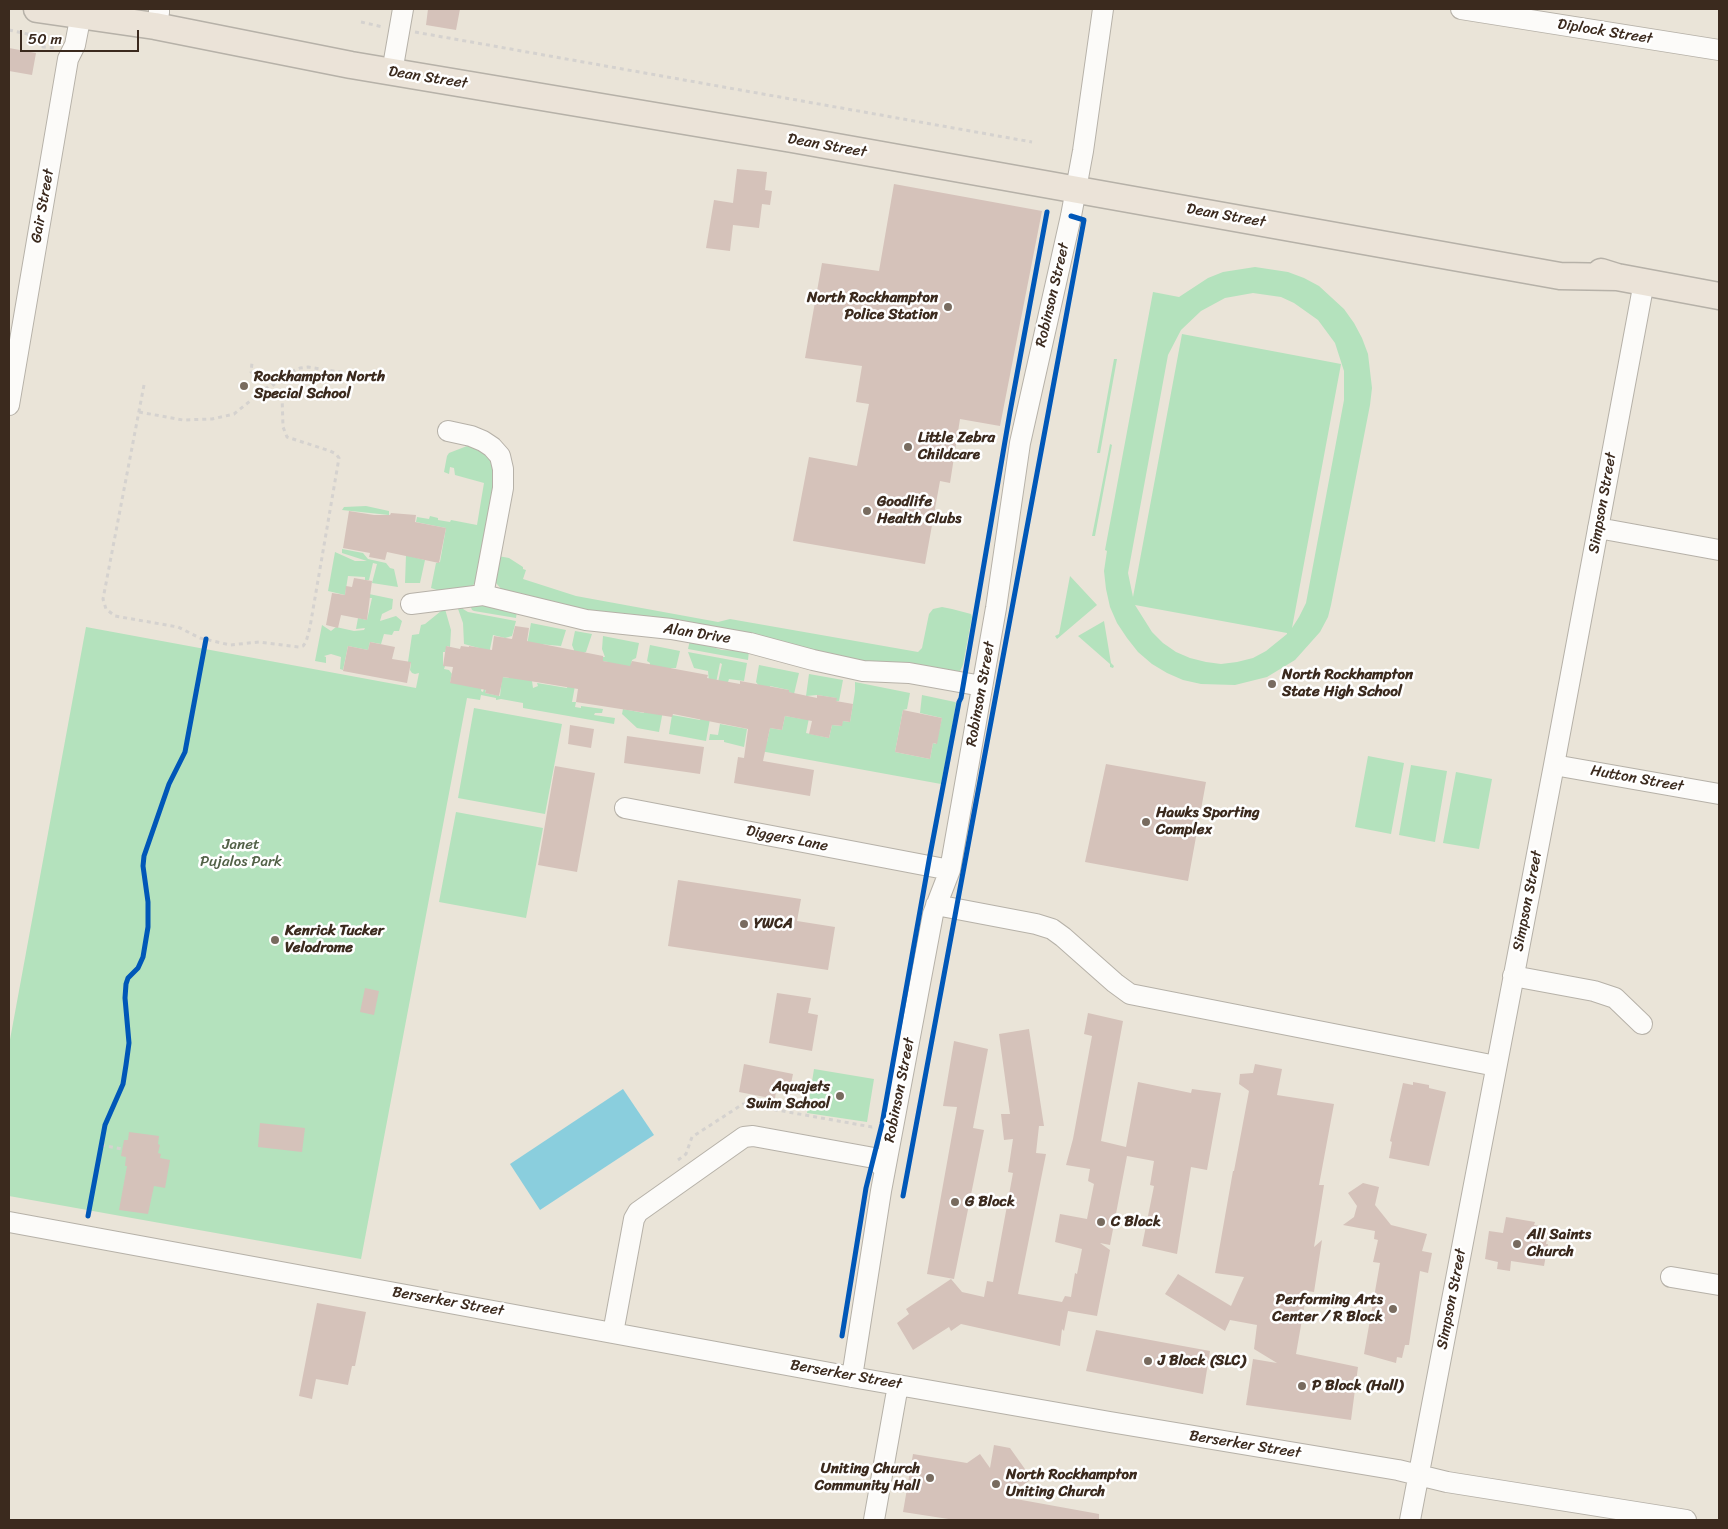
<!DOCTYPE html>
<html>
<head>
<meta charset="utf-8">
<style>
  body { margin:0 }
  #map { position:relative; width:1728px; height:1529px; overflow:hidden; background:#eae4d8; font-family:Sriracha,sans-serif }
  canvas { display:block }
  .frame { position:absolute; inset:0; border:10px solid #3b2a1e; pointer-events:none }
  .scale { position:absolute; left:20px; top:30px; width:119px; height:22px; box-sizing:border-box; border:2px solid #3b2a1e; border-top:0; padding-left:6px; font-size:15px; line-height:18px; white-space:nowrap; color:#3b2a1e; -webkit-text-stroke:4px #fff; paint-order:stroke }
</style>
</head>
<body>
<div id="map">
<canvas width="1728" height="1529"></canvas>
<div class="frame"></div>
<div class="scale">50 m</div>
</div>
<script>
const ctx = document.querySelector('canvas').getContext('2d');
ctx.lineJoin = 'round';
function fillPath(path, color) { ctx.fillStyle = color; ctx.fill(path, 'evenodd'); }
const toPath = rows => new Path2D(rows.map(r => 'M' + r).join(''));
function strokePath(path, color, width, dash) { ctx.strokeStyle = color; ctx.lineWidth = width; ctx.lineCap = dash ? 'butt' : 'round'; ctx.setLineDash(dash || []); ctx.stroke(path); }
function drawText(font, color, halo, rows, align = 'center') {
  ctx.font = font + ' Sriracha,sans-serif'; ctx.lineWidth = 5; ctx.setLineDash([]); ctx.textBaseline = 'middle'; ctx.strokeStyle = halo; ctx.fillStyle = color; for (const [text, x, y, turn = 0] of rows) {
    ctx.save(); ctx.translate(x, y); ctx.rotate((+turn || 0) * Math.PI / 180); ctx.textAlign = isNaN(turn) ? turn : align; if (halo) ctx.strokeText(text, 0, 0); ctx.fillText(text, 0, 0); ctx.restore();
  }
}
fillPath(toPath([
  [1255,267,1288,272,1304,278,1319,286,1344,309,1354,323,1362,338,1368,354,1372,388,1370,405,1331,605,1328,617,1320,632,1295,660,1267,677,1235,685,1201,684,1183,680,1167,673,1152,664,1138,652,1127,638,1117,623,1110,607,1106,589,1104,571,1107,551,1105,550,1153,292,1179,297,1208,278,1223,272],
  [1253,293,1281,297,1294,303,1318,320,1335,343,1344,371,1344,400,1306,603,1299,617,1292,628,1341,364,1182,334,1133,597,1128,573,1168,355,1181,330,1201,311,1225,298],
  [1135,605,1287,633,1287,634,1266,651,1253,658,1237,662,1221,664,1206,662,1190,658,1176,652,1163,643,1152,632],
  [1114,359,1117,359,1100,453,1097,453],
  [1110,444,1112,445,1095,536,1092,536],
  [467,446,474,446,488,453,497,472,478,580,471,587,440,591,431,588,436,563,440,562,446,528,416,522,417,517,429,519,430,516,438,518,438,520,450,522,451,520,477,525,484,483,455,475,454,468,450,467,449,474,444,472,447,456,449,453],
  [366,506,389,511,389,515,342,510,344,507],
  [342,549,363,553,368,559,386,563,390,568,394,569,398,587,372,583,377,564,373,563,369,580,365,580,365,577,348,576,345,595,328,591,335,552,355,561,367,561,342,553],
  [406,555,425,560,420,583,405,583],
  [498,556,509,558,523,567,523,569,526,570,523,579,576,596,718,622,730,619,918,652,922,648,929,614,933,609,942,607,952,609,971,614,972,617,963,665,960,671,955,672,849,660,612,618,503,591,496,583],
  [1070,576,1097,605,1057,639,1055,636,1059,634],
  [369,594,393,599,392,609,382,614,380,621,396,616,402,621,399,631,394,631,392,635,384,634,381,644,370,642,368,650,348,646,343,670,340,669,341,657,331,654,324,656,326,657,326,663,315,661,322,625,331,631,336,627,354,631,364,630,365,628,356,629,358,618,367,620,372,598,369,598],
  [470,605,488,606,517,611,516,618,474,611,472,610],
  [457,606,462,606,463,609,468,612,516,621,512,636,505,638,493,635,481,691,483,692,485,685,487,685,485,693,500,696,502,677,509,678,510,671,527,645,531,623,566,630,561,646,539,644,532,681,533,688,538,686,537,683,567,688,574,650,572,645,575,631,592,634,586,652,581,654,572,702,576,702,575,707,581,708,581,706,603,709,602,713,595,713,594,715,615,718,614,724,523,708,523,703,501,699,496,700,496,698,481,695,480,700,467,698,361,1259,9,1196,9,1045,86,627,416,688,419,673,415,674,412,673,410,670,411,663,408,662,412,635,419,634,421,625,425,624,441,611,445,609,451,630,450,647,447,646,445,652,443,652,443,665,445,666,444,669,449,670,452,674,450,683,479,648,464,644,463,623],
  [1104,621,1111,663,1114,666,1113,668,1110,667,1110,664,1078,636],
  [603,636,639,643,636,658,632,660,630,670,608,664,608,662,602,661,603,657,605,657,602,649],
  [690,640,722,650,749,651,748,660,688,649],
  [650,645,680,651,676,668,671,668,659,732,637,728,622,714,623,709,644,713,650,663,647,661],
  [688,652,747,663,744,681,729,679,728,682,718,682,722,664,720,663,716,683,709,682,708,671,694,668],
  [759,665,799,673,794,694,789,692,789,690,770,686,761,741,767,742,770,728,782,730,785,716,803,719,813,698,806,733,829,738,832,725,841,726,843,721,850,722,855,691,855,682,910,693,907,709,903,710,895,752,930,759,933,743,936,744,942,718,920,713,922,695,955,702,956,703,954,716,941,784,755,750,759,686,756,682],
  [809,674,843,680,839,701,836,701,836,698,817,695,806,696],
  [474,708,562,724,545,814,458,798],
  [712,708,706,741,669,734,672,715,700,720,701,717],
  [720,724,747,729,744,747,724,742,724,740,709,740,710,734,718,735],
  [1368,756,1404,763,1391,834,1355,827],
  [1411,765,1447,771,1435,842,1399,835],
  [1456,772,1492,779,1479,849,1443,843],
  [456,812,543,828,526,918,439,902],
  [814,1069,874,1079,867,1122,807,1113]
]), '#b4e2bd');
fillPath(toPath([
  [623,1089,654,1135,540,1210,510,1164]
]), '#8acedd');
fillPath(toPath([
  [428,9,460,9,456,30,426,25],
  [9,48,36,53,32,75,9,71],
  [737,169,767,172,765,190,772,191,770,205,762,204,759,228,733,225,730,251,706,248,714,200,733,203],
  [894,184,1042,211,1000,426,960,419,950,483,940,481,925,564,793,541,809,457,857,466,869,404,856,402,862,366,805,358,822,263,879,271],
  [349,511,374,515,390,515,391,513,416,515,415,522,446,528,439,563,387,552,385,560,369,557,370,553,343,548],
  [354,578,372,581,367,620,341,615,338,628,326,625,332,593,345,595,346,586,352,587],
  [515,626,529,628,527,641,603,656,603,661,630,666,632,661,708,675,707,678,740,684,740,681,789,690,789,692,817,698,817,695,837,698,836,701,853,704,850,722,843,721,842,726,832,725,829,738,809,734,812,721,785,716,782,730,770,728,763,761,814,770,810,796,734,783,738,757,744,758,748,729,673,714,672,717,576,702,578,689,536,682,503,677,499,696,485,693,486,690,450,683,453,667,443,666,446,646,460,649,461,646,469,647,469,646,492,650,494,636,512,639],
  [370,642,395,647,392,659,411,662,407,683,343,671,348,646,368,650],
  [903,710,942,718,937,744,933,743,930,759,895,752],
  [570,725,594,729,591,748,568,744],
  [627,736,704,747,700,774,624,763],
  [1106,764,1206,782,1188,881,1085,862],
  [555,766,595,773,577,872,538,865],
  [678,880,801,899,797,921,835,927,828,970,668,946],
  [365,988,379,991,374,1015,360,1012],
  [777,993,811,998,808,1013,818,1015,812,1051,769,1043],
  [1088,1013,1123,1021,1101,1141,1126,1147,1138,1082,1191,1093,1192,1089,1221,1093,1207,1170,1191,1167,1177,1254,1142,1246,1154,1186,1150,1185,1154,1161,1127,1156,1110,1245,1100,1243,1110,1250,1097,1316,1068,1311,1064,1331,1062,1329,1060,1346,961,1324,951,1331,949,1327,913,1350,897,1323,909,1314,906,1309,951,1279,962,1292,984,1297,987,1281,993,1282,1013,1173,1008,1172,1013,1139,1004,1140,1001,1114,1010,1114,999,1034,1029,1029,1044,1126,1039,1126,1036,1153,1046,1154,1018,1294,1062,1302,1065,1296,1071,1297,1075,1273,1077,1274,1082,1249,1055,1242,1060,1214,1087,1219,1094,1184,1088,1181,1090,1169,1066,1165,1073,1139,1092,1036,1084,1034],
  [954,1041,988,1049,973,1128,984,1130,954,1279,927,1274,957,1107,943,1106],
  [744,1064,793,1074,789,1093,776,1091,775,1099,739,1092],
  [1255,1064,1282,1069,1277,1095,1334,1104,1319,1185,1324,1185,1314,1247,1322,1240,1314,1292,1307,1291,1296,1354,1358,1367,1351,1420,1246,1405,1253,1359,1277,1363,1254,1349,1257,1325,1230,1320,1225,1331,1165,1294,1178,1274,1231,1306,1244,1277,1215,1273,1233,1171,1234,1171,1249,1091,1239,1084,1240,1074,1253,1073],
  [1413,1082,1429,1085,1429,1088,1446,1092,1429,1166,1389,1158,1392,1142,1390,1141,1403,1083,1413,1085],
  [260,1123,305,1128,302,1152,258,1147],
  [129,1132,159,1136,158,1144,160,1145,158,1153,161,1154,160,1158,170,1160,165,1188,154,1186,148,1214,119,1210,127,1166,125,1166,126,1157,121,1156,124,1140,128,1140],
  [1363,1183,1379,1187,1375,1205,1391,1225,1427,1234,1422,1251,1432,1253,1428,1273,1420,1271,1409,1345,1405,1345,1402,1358,1397,1357,1396,1363,1364,1354,1380,1263,1373,1262,1378,1240,1374,1239,1375,1231,1343,1225,1354,1217,1357,1206,1348,1193],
  [1506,1217,1535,1222,1534,1225,1544,1227,1548,1233,1546,1244,1548,1244,1544,1266,1511,1261,1510,1271,1497,1269,1498,1262,1485,1259,1489,1231,1503,1233],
  [317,1303,366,1312,355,1366,352,1366,348,1385,316,1379,312,1399,299,1396],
  [1096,1330,1210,1351,1203,1394,1086,1371],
  [994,1445,1010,1448,1032,1479,1005,1497,1099,1514,1099,1520,955,1520,903,1512,913,1454,967,1463,980,1454,990,1468]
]), '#d5c2ba');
const minor = toPath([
  [1461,9,1719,50],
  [159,13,159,9],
  [392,72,403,9],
  [9,405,68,59,75,45,82,9],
  [448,431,471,436,483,441,492,447,500,456,503,469,503,488,483,595],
  [1598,528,1719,550],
  [411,604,483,595,586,620,671,629,750,643,813,660,863,671,909,673,982,686],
  [1554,765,1719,794],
  [625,808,950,870],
  [936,905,1036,924,1052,929,1063,937,1115,983,1130,994,1496,1066],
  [1513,976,1594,991,1615,998,1642,1024],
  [9,1222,852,1377,1110,1422,1398,1470,1447,1482,1686,1520],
  [1671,1277,1719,1285],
  [613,1333,634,1219,638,1212,744,1137,753,1136,874,1158,885,1170],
  [852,1377,881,1191,933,914,950,870,996,608,1020,443,1071,216,1083,151,1103,9],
  [874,1520,898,1385],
  [1410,1520,1554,765,1644,282]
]);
const major = toPath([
  [37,9,155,26,351,65,792,139,1560,276,1617,277],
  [1601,272,1617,277,1719,296]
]);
strokePath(minor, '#b6b1a8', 22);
strokePath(major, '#b6b1a8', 29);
strokePath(toPath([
  [361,22,383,27],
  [9,30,37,36,43,47,56,48],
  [415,32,1032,142],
  [144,385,103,599,106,609,115,616,178,627,200,638,230,645,259,642,299,647,303,646,306,642,310,627,339,458,336,454,330,451,287,437,283,427,282,395,272,383,251,372,252,363],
  [139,412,183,420,212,419,234,414,280,377,300,368,308,367,346,373],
  [101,1145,122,1149],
  [678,1160,686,1154,692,1137,743,1104,872,1127,876,1126]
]), '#d5d2cf', 3, [4, 4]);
strokePath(minor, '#fcfbf9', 20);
strokePath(major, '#ebe3d8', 26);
strokePath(toPath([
  [903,1196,1084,220,1071,216],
  [88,1216,105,1125,123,1084,126,1065,129,1043,125,998,126,984,128,978,138,968,143,957,148,927,148,902,143,866,144,856,169,784,185,752,206,639],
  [842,1336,866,1188,882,1124,930,855,959,702,961,698,1010,412,1047,212]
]), '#0057b8', 5);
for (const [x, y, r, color] of [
  [948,307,5,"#786b5f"],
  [244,386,5,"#786b5f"],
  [908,447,5,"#786b5f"],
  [867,511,5,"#786b5f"],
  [1272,684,5,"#786b5f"],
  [1146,822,5,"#786b5f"],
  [744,924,5,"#786b5f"],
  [275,940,5,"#786b5f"],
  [840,1096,5,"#786b5f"],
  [955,1202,5,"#786b5f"],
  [1101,1222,5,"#786b5f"],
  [1517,1244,5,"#786b5f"],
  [1393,1309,5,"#786b5f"],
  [1148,1361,5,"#786b5f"],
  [1302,1386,5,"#786b5f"],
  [930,1478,5,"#786b5f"],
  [996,1484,5,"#786b5f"]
]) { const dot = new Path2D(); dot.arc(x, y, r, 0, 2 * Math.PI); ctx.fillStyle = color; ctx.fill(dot); strokePath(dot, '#fff', 2); }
drawText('15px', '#3b2a1e', '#fff', [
  ["Diplock Street",1605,32,9],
  ["Dean Street",428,78,9],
  ["Dean Street",827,146,10],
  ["Gair Street",43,206,-80],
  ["Dean Street",1226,216,10],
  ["Robinson Street",1053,295,-77],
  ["Simpson Street",1603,503,-80],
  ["Alan Drive",697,634,9],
  ["Robinson Street",981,694,-80],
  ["Hutton Street",1637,779,10],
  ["Diggers Lane",787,839,11],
  ["Simpson Street",1528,901,-79],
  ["Robinson Street",900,1090,-79],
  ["Simpson Street",1452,1299,-79],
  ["Berserker Street",448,1302,10],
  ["Berserker Street",846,1375,10],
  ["Berserker Street",1245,1445,9]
]);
drawText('bold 15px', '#3b2a1e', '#fff', [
  ["North Rockhampton",938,298,"right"],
  ["Police Station",938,315,"right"],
  ["Rockhampton North",254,377],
  ["Special School",254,394],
  ["Little Zebra",918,438],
  ["Childcare",918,455],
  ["Goodlife",877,502],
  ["Health Clubs",877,519],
  ["North Rockhampton",1282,675],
  ["State High School",1282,692],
  ["Hawks Sporting",1156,813],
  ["Complex",1156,830],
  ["YWCA",754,924],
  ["Kenrick Tucker",285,931],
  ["Velodrome",285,948],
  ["Aquajets",830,1087,"right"],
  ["Swim School",830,1104,"right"],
  ["G Block",965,1202],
  ["C Block",1111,1222],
  ["All Saints",1527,1235],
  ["Church",1527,1252],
  ["Performing Arts",1383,1300,"right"],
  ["Center / R Block",1383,1317,"right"],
  ["J Block (SLC)",1158,1361],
  ["P Block (Hall)",1312,1386],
  ["Uniting Church",920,1469,"right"],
  ["Community Hall",920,1486,"right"],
  ["North Rockhampton",1006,1475],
  ["Uniting Church",1006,1492]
], 'left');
drawText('15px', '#526147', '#fff', [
  ["Janet",241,845],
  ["Pujalos Park",241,862]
]);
</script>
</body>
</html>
